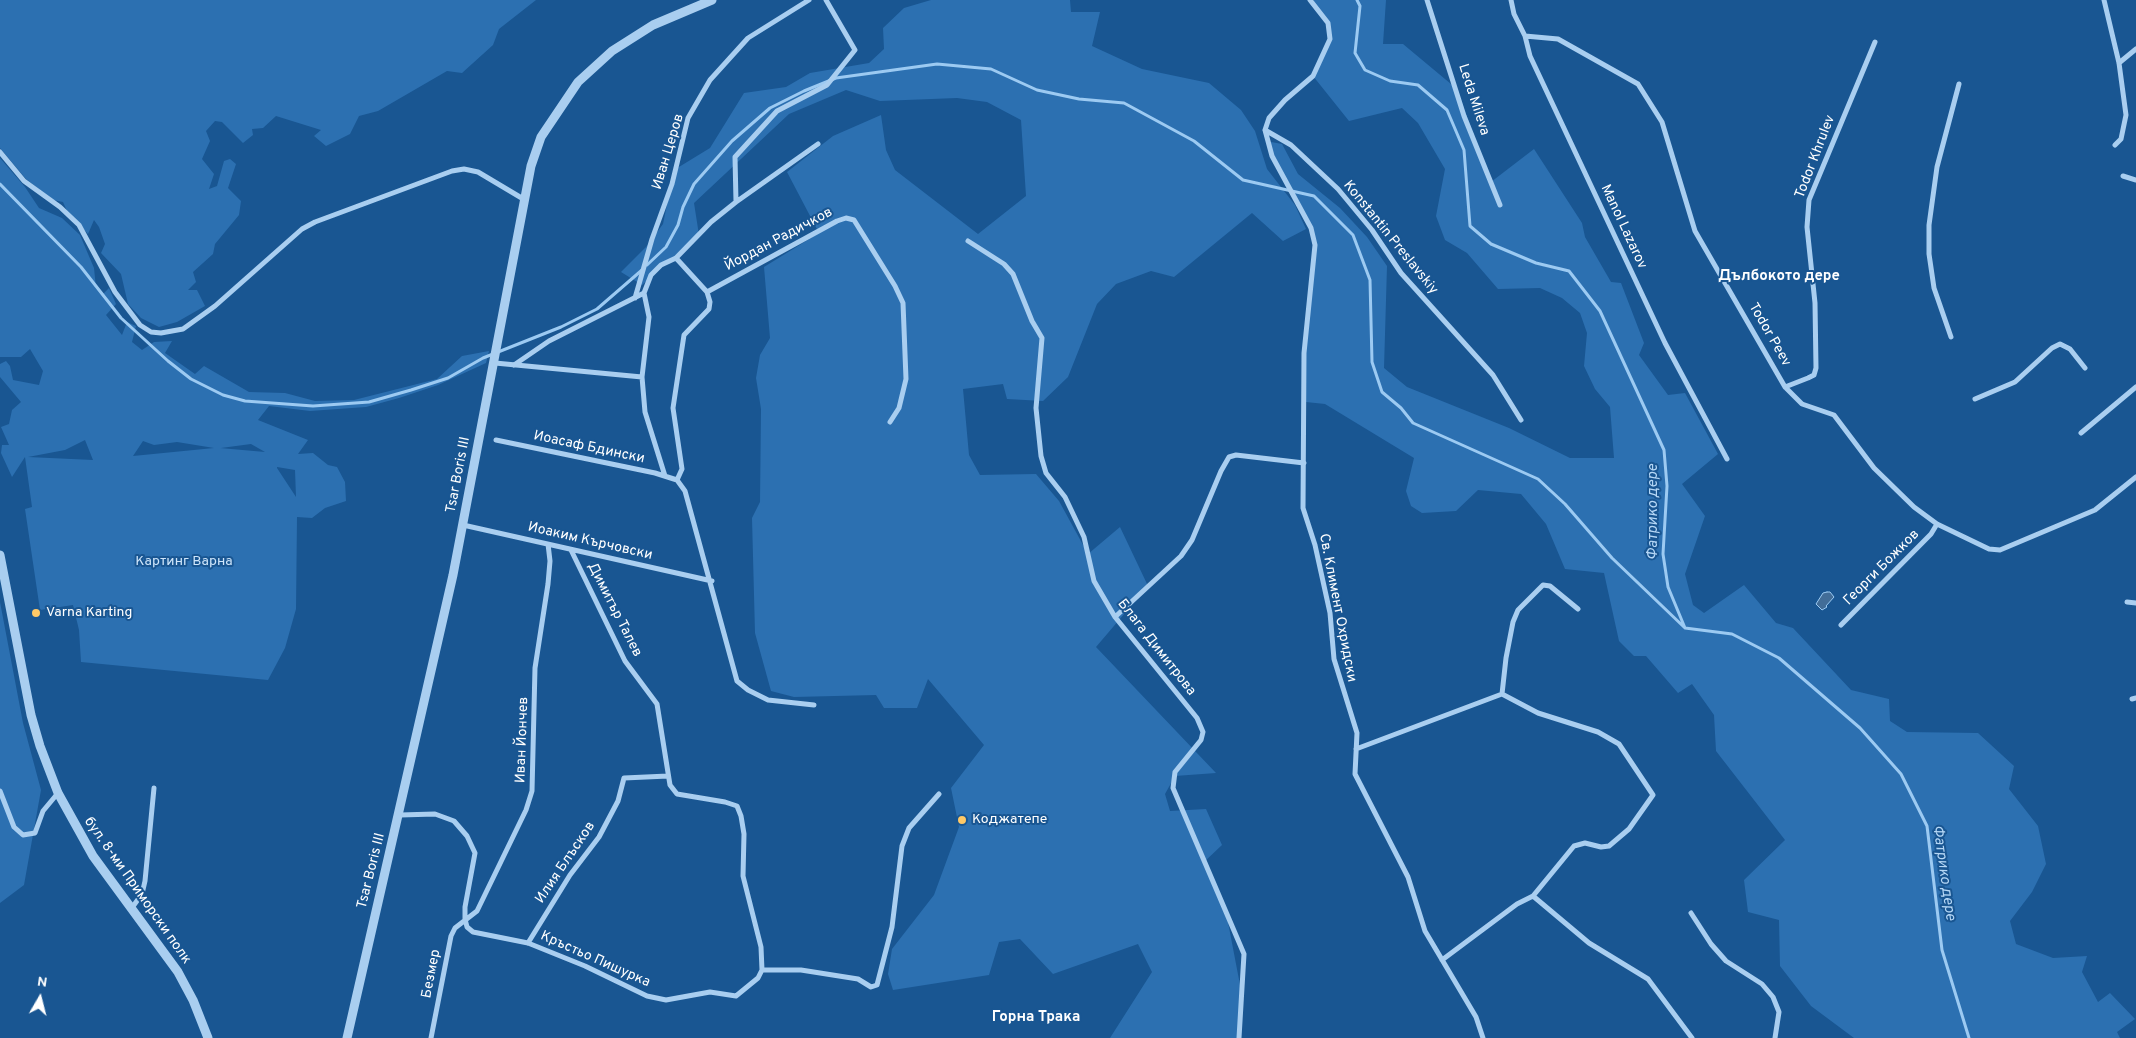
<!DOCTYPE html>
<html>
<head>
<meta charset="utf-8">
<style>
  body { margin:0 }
  #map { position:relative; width:2136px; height:1038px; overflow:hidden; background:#195692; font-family:Overpass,sans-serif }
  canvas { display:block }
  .north { position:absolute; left:15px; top:973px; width:50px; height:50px; -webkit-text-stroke:4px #195692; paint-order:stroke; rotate:8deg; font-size:14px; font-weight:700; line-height:20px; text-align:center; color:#fff }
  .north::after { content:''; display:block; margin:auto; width:18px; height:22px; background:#fff; clip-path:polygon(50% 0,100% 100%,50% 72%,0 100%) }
</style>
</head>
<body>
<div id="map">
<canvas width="2136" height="1038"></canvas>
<div class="north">N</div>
</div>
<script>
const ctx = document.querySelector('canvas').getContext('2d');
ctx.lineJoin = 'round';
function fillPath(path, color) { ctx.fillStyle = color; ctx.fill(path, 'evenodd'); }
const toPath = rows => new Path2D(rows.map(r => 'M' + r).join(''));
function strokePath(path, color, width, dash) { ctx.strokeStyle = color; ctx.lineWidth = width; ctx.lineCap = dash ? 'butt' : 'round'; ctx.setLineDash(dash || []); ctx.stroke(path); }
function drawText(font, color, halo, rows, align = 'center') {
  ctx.font = font + ' Overpass,sans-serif'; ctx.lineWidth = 4; ctx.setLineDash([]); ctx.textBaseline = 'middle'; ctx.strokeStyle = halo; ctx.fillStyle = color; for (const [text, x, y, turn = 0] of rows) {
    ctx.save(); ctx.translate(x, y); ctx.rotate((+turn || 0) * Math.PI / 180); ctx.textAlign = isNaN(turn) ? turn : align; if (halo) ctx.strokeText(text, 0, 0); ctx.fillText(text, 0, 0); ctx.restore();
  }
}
fillPath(toPath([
  [0,0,536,0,499,29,493,45,462,73,447,71,378,111,359,116,350,134,326,146,314,136,321,130,276,116,263,128,252,129,253,135,243,143,222,122,215,121,206,131,210,141,202,159,214,174,209,189,217,186,224,161,230,159,236,164,228,188,241,201,239,215,215,244,213,254,193,272,196,282,188,290,197,290,205,306,177,322,159,327,141,318,128,304,121,274,101,253,105,244,99,227,94,220,88,234,67,211,63,202,53,200,26,179,0,148],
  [931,0,1070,0,1071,12,1100,12,1092,46,1142,69,1209,83,1241,110,1255,131,1267,169,1295,205,1306,229,1283,241,1252,213,1174,277,1151,271,1116,284,1097,304,1068,377,1043,401,1007,399,1003,384,963,389,969,455,980,475,1036,474,1059,501,1088,554,1120,527,1148,586,1096,647,1216,773,1175,776,1165,794,1170,811,1206,809,1222,845,1203,863,1227,917,1241,990,1239,1038,1110,1038,1152,972,1138,944,1053,974,1020,939,999,942,989,975,893,990,888,974,892,949,934,895,959,827,951,788,984,745,928,679,917,708,884,708,876,695,794,697,771,691,755,633,752,518,760,502,761,409,756,378,760,355,770,338,764,267,819,233,787,172,833,136,881,115,886,150,895,170,978,234,1026,196,1021,120,987,102,957,98,880,101,846,90,789,114,694,203,699,235,642,285,621,272,646,247,663,224,674,170,710,148,744,93,786,87,810,73,869,63,884,49,883,28,904,8],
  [1314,0,1386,0,1383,44,1403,44,1457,89,1491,182,1534,149,1582,223,1585,237,1611,282,1621,283,1644,343,1639,355,1668,395,1685,393,1718,454,1682,484,1705,516,1685,574,1693,605,1704,613,1744,585,1776,623,1793,628,1851,690,1889,699,1890,721,1907,732,1978,733,2014,766,2009,789,2038,826,2046,864,2032,892,2010,921,2016,944,2053,958,2087,956,2082,972,2098,1002,2110,993,2135,1019,2117,1032,2120,1038,1854,1038,1811,1006,1780,966,1779,920,1748,912,1744,880,1785,840,1716,751,1714,715,1692,684,1678,693,1646,656,1634,656,1619,641,1604,573,1565,569,1546,524,1521,494,1478,490,1456,511,1422,513,1411,506,1406,491,1414,458,1325,404,1306,402,1304,353,1315,245,1311,228,1266,141,1282,144,1298,174,1340,208,1367,237,1387,266,1384,368,1407,387,1509,428,1570,458,1614,458,1610,407,1595,389,1584,366,1587,333,1580,313,1562,298,1540,288,1498,289,1467,253,1445,240,1436,216,1445,169,1418,123,1402,108,1349,121,1313,76,1330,39,1328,23,1313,3],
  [0,158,25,187,39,208,62,218,80,235,94,268,96,288,103,294,109,288,116,304,106,315,122,335,127,322,136,326,132,342,142,350,154,342,172,341,165,353,195,374,204,366,249,392,285,393,315,401,354,400,437,379,462,356,489,351,486,363,438,385,399,398,366,407,310,411,269,406,258,420,308,440,298,454,313,453,328,465,337,467,345,482,346,501,325,508,312,518,297,517,296,609,285,648,268,680,81,662,79,630,73,605,40,610,25,509,32,507,25,457,12,477,1,453,2,445,9,445,1,427,9,424,12,410,21,402,0,377,0,364,6,361,10,366,13,380,39,385,43,371,30,349,21,357,0,357],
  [85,440,93,460,28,457,65,450],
  [143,441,154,445,177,442,214,448,133,456],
  [251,444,265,452,220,448,221,448],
  [277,467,295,470,296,497,277,468],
  [0,602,23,723,41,790,24,885,0,903]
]), '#2c70b1');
const water = toPath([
  [1827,592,1830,592,1834,597,1826,606,1827,607,1822,610,1816,604,1823,593,1827,592]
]);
fillPath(water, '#426d98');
strokePath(water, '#9ccaf2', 1);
strokePath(toPath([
  [1357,0,1360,6,1355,53,1365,70,1390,81,1418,85,1447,110,1464,150,1470,226,1491,244,1536,263,1569,271,1600,311,1664,450,1667,486,1663,554,1668,587,1685,628,1732,634,1779,658,1860,728,1901,774,1927,826,1942,950,1969,1038],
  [0,184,81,267,121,318,168,361,191,379,223,395,245,401,313,406,369,402,411,390,448,378,483,358,561,327,597,309,642,270],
  [647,265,666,247,678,225,683,207,694,184,732,141,770,108,804,91,836,78,937,64,991,69,1037,90,1079,99,1124,103,1194,141,1243,180,1314,196,1353,235,1370,280,1372,362,1382,392,1401,408,1413,423,1538,479,1565,504,1612,558,1685,628]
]), '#9ccaf2', 3);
strokePath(toPath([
  [1310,0,1328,23,1330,39,1313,76,1285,100,1269,118,1265,130,1272,156,1311,228,1315,245,1304,353,1303,508,1315,545,1330,613,1334,659,1357,733,1355,774,1408,877,1425,931,1476,1017,1483,1038],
  [1427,0,1464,116,1500,205],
  [1511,0,1514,14,1525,36,1530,56,1665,343,1727,459],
  [2104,0,2119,63,2126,115,2121,139,2115,145],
  [1525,36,1558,39,1638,84,1662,122,1695,231,1785,387,1802,404,1834,415,1874,468,1914,507,1937,524,1989,549,2000,550,2095,510,2136,477],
  [2119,63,2136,49],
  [1265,130,1291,145,1338,189,1372,230,1401,273,1493,375,1521,420],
  [0,152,24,181,60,207,79,225,115,292,140,325,151,332,161,333,183,329,215,306,302,229,315,222,452,171,464,169,478,172,525,200],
  [2123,176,2136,180],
  [736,202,735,157,777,111,827,85,855,50,826,0],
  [968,241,1004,264,1013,274,1032,321,1042,338,1036,408,1041,456,1046,473,1065,497,1084,537,1094,581,1115,617,1197,718,1203,732,1201,740,1175,772,1173,788,1244,954,1239,1038],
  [676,258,707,292,710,302,709,309,684,335,673,408,682,469,677,480],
  [707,292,837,221,846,218,854,220,895,286,903,303,906,379,899,408,890,422],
  [644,293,649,317,642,377,645,412,665,476],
  [635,298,652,239,672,184,688,118,710,80,748,38,809,0],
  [1951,337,1934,288,1929,254,1929,225,1937,167,1959,84],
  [495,363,642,377],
  [514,365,549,341,644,293,651,275,661,265,676,258,711,222,736,202,818,144],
  [1785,387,1808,378,1814,375,1816,368,1815,303,1807,227,1809,200,1875,42],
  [1975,399,2015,382,2052,348,2060,344,2070,349,2085,368],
  [2081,433,2136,387],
  [496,440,655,473,677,480],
  [677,480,685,491,737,681,748,690,768,700,814,705],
  [463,525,712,581],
  [2127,602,2136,603],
  [1115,617,1181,556,1192,540,1221,471,1229,457,1236,455,1304,463],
  [1841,625,1931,534,1937,524],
  [2132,699,2136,698],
  [1356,749,1502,694,1506,658,1513,622,1518,610,1543,585,1550,586,1578,609],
  [0,791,14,827,23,835,35,833,43,811,58,793],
  [400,815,435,814,454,821,467,836,475,853,465,907,465,919,467,927,473,932,528,943,585,966,647,996,666,1000,710,992,736,996,758,978,762,970,761,947,743,876,744,834,741,816,737,806,725,802,677,794,670,785,657,704,625,661,571,550],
  [1533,896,1589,943,1648,979,1692,1038],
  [131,909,142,894,145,881,154,788],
  [1691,913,1711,944,1726,961,1762,984,1773,997,1779,1012,1775,1038],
  [528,943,570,875,599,837,618,801,624,778,668,776],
  [1442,960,1517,904,1533,896,1574,846,1585,843,1601,847,1609,846,1629,829,1653,795,1619,744,1598,732,1538,713,1502,694],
  [762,970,801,970,858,979,871,987,877,985,892,927,902,846,909,828,939,794],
  [431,1038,451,936,455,928,477,911,526,810,532,791,535,668,548,584,550,561,548,544]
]), '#a9cef0', 5);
strokePath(toPath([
  [0,555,31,715,40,746,58,793,93,856,178,972,193,1000,208,1038],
  [347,1038,453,575,531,166,541,137,578,82,612,51,653,25,712,0]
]), '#a9cef0', 9);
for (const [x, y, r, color] of [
  [36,613,5,"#ffc967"],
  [962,820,5,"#ffc967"]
]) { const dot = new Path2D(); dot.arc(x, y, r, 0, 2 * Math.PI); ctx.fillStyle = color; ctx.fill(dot); strokePath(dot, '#195692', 2); }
drawText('14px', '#fff', '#195692', [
  ["Leda Mileva",1473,100,72],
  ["Иван Церов",669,152,-73],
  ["Todor Khrulev",1816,157,-69],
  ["Manol Lazarov",1623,227,65],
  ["Konstantin Preslavskiy",1390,238,51],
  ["Йордан Радичков",779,240,-28],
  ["Todor Peev",1769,335,60],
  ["Иоасаф Бдински",589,448,12],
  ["Tsar Boris III",459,475,-79],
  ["Иоаким Кърчовски",590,542,13],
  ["Георги Божков",1882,568,-45],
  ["Св. Климент Охридски",1337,608,79],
  ["Димитър Талев",614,610,63],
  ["Блага Димитрова",1156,648,52],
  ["Иван Йончев",523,740,-88],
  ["Илия Блъсков",566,863,-56],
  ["Tsar Boris III",372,871,-76],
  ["бул. 8-ми Приморски полк",137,891,55],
  ["Кръстьо Пишурка",595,960,24],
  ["Безмер",432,974,-79]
]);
drawText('14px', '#cfe6fb', '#195692', [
  ["Картинг Варна",184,562]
]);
drawText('14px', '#fff', '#195692', [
  ["Varna Karting",46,613],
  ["Коджатепе",972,820]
], 'left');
drawText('bold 15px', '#fff', '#195692', [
  ["Дълбокото дере",1779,277],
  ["Горна Трака",1036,1018]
]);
drawText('italic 15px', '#b5d7f6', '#195692', [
  ["Фатрико дере",1654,512,-90],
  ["Фатрико дере",1943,873,82]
]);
</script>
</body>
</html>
